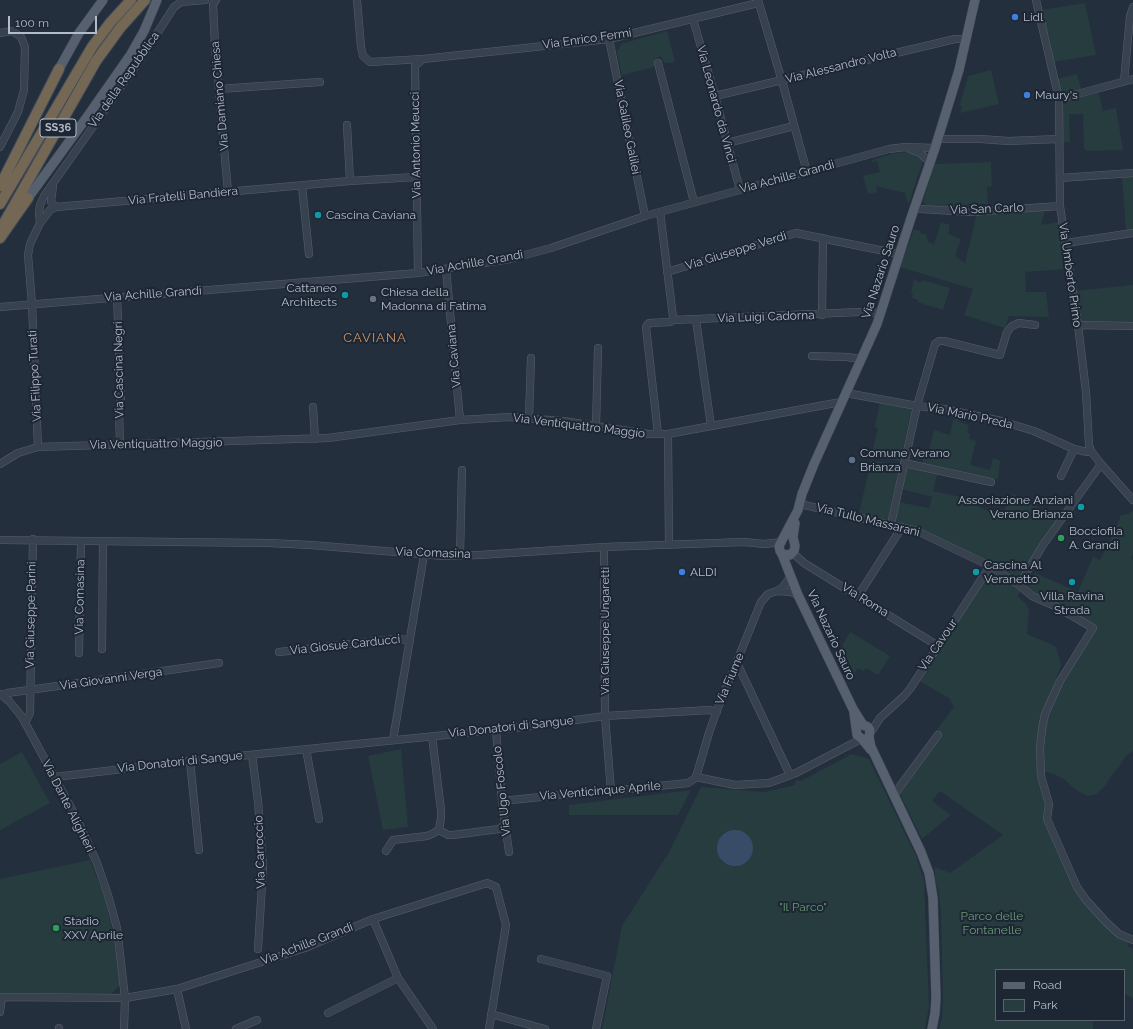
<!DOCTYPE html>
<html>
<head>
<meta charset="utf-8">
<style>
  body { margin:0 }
  #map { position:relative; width:1133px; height:1029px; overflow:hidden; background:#242f3e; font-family:Raleway,sans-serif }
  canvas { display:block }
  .legend { position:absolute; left:995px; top:969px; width:130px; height:52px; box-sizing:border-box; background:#1d2633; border:1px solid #59626f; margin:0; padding:5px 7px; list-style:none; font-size:12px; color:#b4bcc9 }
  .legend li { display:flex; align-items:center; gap:8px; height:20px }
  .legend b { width:20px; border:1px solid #59626f }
  .scale { position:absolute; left:8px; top:16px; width:89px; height:18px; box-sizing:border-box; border:2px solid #b4bcc9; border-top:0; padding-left:5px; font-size:12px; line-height:14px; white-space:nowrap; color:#b4bcc9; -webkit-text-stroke:3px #1d2633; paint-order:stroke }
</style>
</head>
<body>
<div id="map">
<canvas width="1133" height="1029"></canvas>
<ul class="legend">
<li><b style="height:5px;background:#56606e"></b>Road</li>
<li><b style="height:11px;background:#263c3f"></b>Park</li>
</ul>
<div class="scale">100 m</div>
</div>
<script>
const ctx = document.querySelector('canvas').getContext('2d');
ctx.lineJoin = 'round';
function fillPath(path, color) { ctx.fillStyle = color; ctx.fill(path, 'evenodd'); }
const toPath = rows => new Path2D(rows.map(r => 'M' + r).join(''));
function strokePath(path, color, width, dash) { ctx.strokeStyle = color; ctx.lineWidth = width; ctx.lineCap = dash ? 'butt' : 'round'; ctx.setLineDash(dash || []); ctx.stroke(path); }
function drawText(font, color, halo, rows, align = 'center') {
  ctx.font = font + ' Raleway,sans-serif'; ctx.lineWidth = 4; ctx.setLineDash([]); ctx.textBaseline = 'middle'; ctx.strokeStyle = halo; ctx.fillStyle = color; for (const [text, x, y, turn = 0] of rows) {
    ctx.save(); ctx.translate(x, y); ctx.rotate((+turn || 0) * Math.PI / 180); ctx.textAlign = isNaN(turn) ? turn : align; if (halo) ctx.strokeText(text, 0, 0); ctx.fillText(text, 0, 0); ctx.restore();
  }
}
fillPath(toPath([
  [1085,3,1096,55,1053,62,1049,36,1045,34,1041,10],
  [667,31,675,62,664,63,661,56,657,58,654,62,654,67,622,75,617,52,621,44],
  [991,70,999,104,960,113,962,107,960,105,968,76],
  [1077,74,1081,89,1067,93,1061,91,1058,79],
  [1099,93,1103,111,1116,108,1123,150,1086,151,1084,148,1083,114,1069,114,1070,142,1063,142,1062,108,1063,105,1069,100],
  [909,152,923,160,909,203,907,201,905,193,876,186,877,192,868,194,863,176,880,172,877,161,872,162,872,160,895,153],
  [991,162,992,186,987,187,988,204,968,204,965,210,927,206,923,202,934,164],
  [1133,176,1133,229,1126,230,1122,177],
  [1045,210,1041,225,1059,222,1065,269,1025,272,1026,292,1046,292,1049,317,1009,316,1005,328,964,315,973,289,900,267,914,229,920,231,920,233,926,234,928,242,934,244,941,223,949,224,949,227,950,228,948,234,961,239,955,256,965,263,977,213],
  [914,280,921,283,922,280,950,288,943,310,917,302,918,300,912,298,913,294,911,293],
  [1133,285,1133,323,1080,323,1076,291],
  [880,402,911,407,912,409,900,461,871,456,878,428,875,427],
  [954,415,958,417,959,422,969,425,967,433,970,434,969,439,976,441,970,465,990,470,993,458,1000,461,998,479,922,463,925,449,929,450,934,430,950,435],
  [871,460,897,465,899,468,888,519,886,520,859,514],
  [906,468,937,474,933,491,975,500,974,505,1001,516,1013,494,1027,500,1057,520,1020,575,1016,577,919,528,897,522,895,518,898,502,929,508,932,497,901,489],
  [1133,511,1133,554,1131,558,1133,560,1133,751,1126,756,1118,768,1111,776,1105,786,1097,794,1088,796,1079,792,1062,778,1051,773,1045,772,1041,776,1049,804,1047,819,1086,900,1129,938,1128,946,1133,949,1133,998,1124,994,1124,970,996,970,996,1020,1093,1020,1093,1029,939,1029,942,1017,943,999,941,914,939,894,935,878,935,867,950,873,1003,835,940,791,932,801,951,815,922,839,895,784,954,707,949,698,919,681,988,574,992,573,1021,591,1017,596,1026,604,1029,610,1027,634,1051,644,1056,647,1061,664,1060,668,1047,702,1057,692,1096,628,1026,588,1035,573,1078,592,1093,557,1100,560,1112,536,1121,515,1125,515],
  [850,632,890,656,878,675,866,668,864,671,858,668,850,681,848,682,837,657,843,647,842,646],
  [401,749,408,827,383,830,368,756],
  [22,752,50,803,0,830,0,764],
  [852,754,869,759,916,856,924,881,929,1006,925,1029,602,1029,622,926,669,852,701,787,764,792,792,786,795,784,796,780,801,781],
  [691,790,678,815,569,815,569,805],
  [90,860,105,898,114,938,120,985,110,995,0,993,0,879]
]), '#263c3f');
fillPath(toPath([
  '717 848a18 18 0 1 1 36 0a18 18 0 1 1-36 0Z'
]), '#394c67');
const minor = toPath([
  [216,0,213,4,215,46,228,192],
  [357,0,361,47,363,56,370,62,423,59],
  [758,0,782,81,807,172],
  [1036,0,1059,99,1060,206,1078,325,1086,392,1089,445,1091,451,1101,464,1133,500],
  [693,19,715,96,740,190],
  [0,33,12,31,21,37,25,47,24,90,18,112,0,147],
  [609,39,645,216],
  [658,63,694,202],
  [1124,81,1130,16,1133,7],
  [219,89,320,82],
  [715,96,955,39,966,39],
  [1059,99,1133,79],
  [347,125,350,181],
  [937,139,981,139,1008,141,1059,139],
  [727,143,794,126],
  [910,149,920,153,930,162],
  [1060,178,1133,173],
  [53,186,51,202,56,207],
  [302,186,309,254],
  [914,207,921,209,970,212,1060,206],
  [660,212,673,317,673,320],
  [40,223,39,213,40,205,44,196,140,60,174,7,181,2,205,0],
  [1066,243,1133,233],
  [446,269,460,420],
  [667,272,796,233,899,254],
  [418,273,415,66,423,59,609,39,758,3],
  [117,296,121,397,119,412,120,444],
  [0,307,418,273,510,259,551,248,645,216,889,149,905,147,935,148],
  [822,315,823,238],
  [696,320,711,426],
  [1078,325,1133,326],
  [812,356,847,357,861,359],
  [846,393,917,406,944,409,1001,421,1034,431,1074,449,1087,452,1091,451],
  [313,407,315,439],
  [529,418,531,358],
  [596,426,598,348],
  [658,434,646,327,649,323,671,322,673,320,859,312,872,312,880,314],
  [668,434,669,544],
  [38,447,32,304,28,255,30,244,40,223,50,210,56,207,350,181,416,177],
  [904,463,991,482],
  [0,464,18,453,38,447,328,438,460,420,509,417,563,421,649,434,668,434,841,402],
  [1061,476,1074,449],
  [800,504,917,531,990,566,1019,585,1032,596,1055,606,1093,628,1060,681,1045,714,1042,729,1040,748,1041,776,1049,804,1047,819,1077,887,1086,900,1107,923,1119,934,1133,940],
  [891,524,917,406,935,344,939,341,944,341,1000,355,1007,332,1012,326,1019,323,1035,325],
  [0,540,268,543,311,545,444,556,479,555,604,547,744,542,764,544,782,542],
  [604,547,605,716,611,791],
  [793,553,804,563,938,646],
  [460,555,462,470],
  [1019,585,1043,545,1101,464],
  [777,591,791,592,798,595],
  [858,596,902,527],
  [102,649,103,541],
  [279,652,395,639,410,640],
  [79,653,81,541],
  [737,663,790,775],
  [0,694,9,701,22,717,77,819,97,863,108,895,117,928,125,998,124,1029],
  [3,695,7,693,29,690,219,663],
  [25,723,30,713,33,539],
  [496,730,502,801,509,852],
  [871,732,880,718,904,696,910,689,990,566],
  [393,740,424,555],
  [306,749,319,819],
  [252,755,258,801,263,868,258,949],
  [190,761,199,850],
  [55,777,190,761,524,727,605,716,710,710,717,712],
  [696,777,709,733,717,710,761,602,768,594,777,591,783,587,790,577],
  [696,777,735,785,769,783,796,773,861,739],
  [894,795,938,735],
  [502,801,598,791,620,790,688,783,694,779,696,777],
  [439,830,448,835,453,835,499,829,505,824],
  [386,851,393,840,427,836,432,834,439,830,441,818,441,810,432,736],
  [373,919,398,978,433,1029],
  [541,959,607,976,596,1029],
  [177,989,186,1029],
  [0,997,125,998,177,989,305,948,373,919,487,883,496,887,506,925,489,1029],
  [0,1012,2,997],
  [328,1013,398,978],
  [491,1014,545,1029],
  [59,1029,59,1028],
  [236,1029,257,1020]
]);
const major = toPath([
  [59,69,79,33,103,0],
  [28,198,87,117,131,54,144,31,157,0],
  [782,554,790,555,794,551,795,546,793,537,795,523],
  [854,713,857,735,862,739,871,750],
  [932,1029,935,1013,936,998,933,898,929,873,921,852,871,747,869,737,870,730,868,727,863,725,853,709,798,595,782,554,780,551,779,546,798,510,802,494,814,464,877,324,911,218,935,148,959,70,975,0]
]);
const highway = toPath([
  [0,186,59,69],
  [0,204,92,47,110,23,131,0],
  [0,230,96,61,120,28,145,0],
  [0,238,28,198]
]);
strokePath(minor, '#565f6c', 8);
strokePath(major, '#414a57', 10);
strokePath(highway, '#434c59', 12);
strokePath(minor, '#38414e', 7);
strokePath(major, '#56606e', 9);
strokePath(highway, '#746855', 10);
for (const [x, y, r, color] of [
  [1015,17,4,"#3f7fe0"],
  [1027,95,4,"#3f7fe0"],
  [318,215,4,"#0f9aa8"],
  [345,295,4,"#0f9aa8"],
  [373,299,4,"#6b7280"],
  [852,460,4,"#5c6f8a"],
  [1081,507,4,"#0f9aa8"],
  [1061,538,4,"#2e9e5b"],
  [682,572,4,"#3f7fe0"],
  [976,572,4,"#0f9aa8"],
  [1072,582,4,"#0f9aa8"],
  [56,928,4,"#2e9e5b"]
]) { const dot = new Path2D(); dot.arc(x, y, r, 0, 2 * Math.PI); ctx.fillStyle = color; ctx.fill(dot); strokePath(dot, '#1d2633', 1.5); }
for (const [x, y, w] of [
  [58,128,36]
]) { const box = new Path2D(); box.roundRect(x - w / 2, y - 9, w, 18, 3); ctx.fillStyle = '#1d2633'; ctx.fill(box); strokePath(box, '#b4bcc9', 1); }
drawText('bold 11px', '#b4bcc9', null, [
  ["SS36",58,128]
]);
drawText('12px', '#b4bcc9', '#1d2633', [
  ["Lidl",1023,17],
  ["Maury's",1035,95],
  ["Cascina Caviana",326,215],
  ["Cattaneo",337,288,"right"],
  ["Architects",337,302,"right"],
  ["Chiesa della",381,292],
  ["Madonna di Fatima",381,306],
  ["Comune Verano",860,453],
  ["Brianza",860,467],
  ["Associazione Anziani",1073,500,"right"],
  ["Verano Brianza",1073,514,"right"],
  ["Bocciofila",1069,531],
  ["A. Grandi",1069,545],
  ["Cascina Al",984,565],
  ["Veranetto",984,579],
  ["ALDI",690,572],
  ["Villa Ravina",1072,596,"center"],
  ["Strada",1072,610,"center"],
  ["Stadio",64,921],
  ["XXV Aprile",64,935]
], 'left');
drawText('12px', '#b4bcc9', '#1d2633', [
  ["Via Enrico Fermi",587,39,-8],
  ["Via Alessandro Volta",841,66,-14],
  ["Via della Repubblica",124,80,-55],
  ["Via Damiano Chiesa",220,96,-95],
  ["Via Leonardo da Vinci",716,104,75],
  ["Via Galileo Galilei",627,127,79],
  ["Via Antonio Meucci",416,145,-91],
  ["Via Achille Grandi",787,177,-15],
  ["Via Fratelli Bandiera",183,196,-5],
  ["Via San Carlo",987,209,-2],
  ["Via Giuseppe Verdi",736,251,-17],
  ["Via Achille Grandi",475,263,-10],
  ["Via Nazario Sauro",881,272,-72],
  ["Via Umberto Primo",1070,275,82],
  ["Via Achille Grandi",153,294,-4],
  ["Via Luigi Cadorna",766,317,-2],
  ["Via Caviana",454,356,-95],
  ["Via Cascina Negri",119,370,-91],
  ["Via Filippo Turati",35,376,-93],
  ["Via Mario Preda",970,416,12],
  ["Via Ventiquattro Maggio",579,426,7],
  ["Via Ventiquattro Maggio",156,444,-1],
  ["Via Tullo Massarani",868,520,14],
  ["Via Comasina",433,553,2],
  ["Via Comasina",80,597,-89],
  ["Via Roma",865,600,32],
  ["Via Giuseppe Parini",31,615,-89],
  ["Via Giuseppe Ungaretti",605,631,-90],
  ["Via Nazario Sauro",831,635,65],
  ["Via Giosuè Carducci",345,645,-6],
  ["Via Cavour",938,645,-56],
  ["Via Giovanni Verga",111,679,-8],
  ["Via Fiume",730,679,-67],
  ["Via Donatori di Sangue",511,727,-6],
  ["Via Donatori di Sangue",180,762,-6],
  ["Via Ugo Foscolo",502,791,-96],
  ["Via Venticinque Aprile",600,791,-5],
  ["Via Dante Alighieri",68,806,63],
  ["Via Carroccio",260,852,-92],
  ["Via Achille Grandi",307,944,-21]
]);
drawText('12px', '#6b9a76', '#1d2633', [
  ["\"Il Parco\"",803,907],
  ["Parco delle",992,916],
  ["Fontanelle",992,930]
]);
ctx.letterSpacing = '1px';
drawText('13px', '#d59563', '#1d2633', [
  ["CAVIANA",375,338]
]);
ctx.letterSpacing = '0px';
</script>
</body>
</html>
